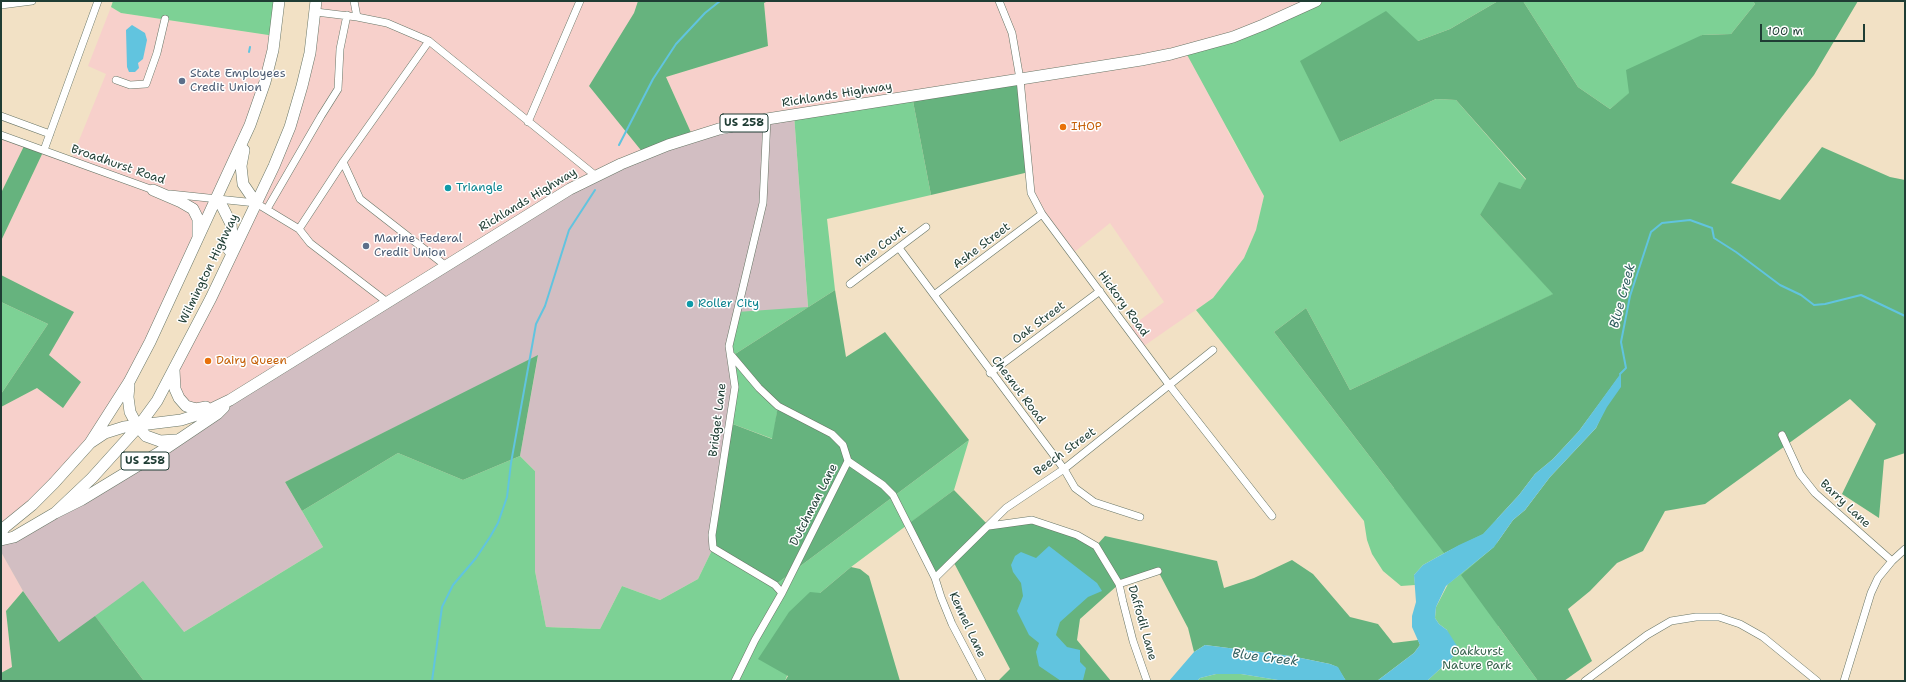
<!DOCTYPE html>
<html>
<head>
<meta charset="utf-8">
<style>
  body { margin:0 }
  #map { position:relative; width:1906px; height:682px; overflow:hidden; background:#f2e1c5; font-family:"Shantell Sans",sans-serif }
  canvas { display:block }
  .frame { position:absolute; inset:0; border:2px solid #1f3d34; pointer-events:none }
  .scale { position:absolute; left:1760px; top:24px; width:105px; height:18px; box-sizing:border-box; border:2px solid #1f3d34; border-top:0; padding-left:5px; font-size:12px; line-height:14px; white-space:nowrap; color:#1f3d34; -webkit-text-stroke:3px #fff; paint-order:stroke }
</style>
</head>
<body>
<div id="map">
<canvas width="1906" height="682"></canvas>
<div class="frame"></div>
<div class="scale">100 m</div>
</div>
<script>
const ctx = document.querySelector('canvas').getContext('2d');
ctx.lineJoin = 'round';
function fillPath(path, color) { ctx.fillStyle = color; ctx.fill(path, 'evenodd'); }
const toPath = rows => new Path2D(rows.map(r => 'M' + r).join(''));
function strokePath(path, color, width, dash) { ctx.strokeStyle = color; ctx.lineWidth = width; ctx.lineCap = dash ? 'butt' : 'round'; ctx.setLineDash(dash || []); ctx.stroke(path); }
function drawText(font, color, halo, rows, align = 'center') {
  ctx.font = font + ' "Shantell Sans",sans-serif'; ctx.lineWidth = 3; ctx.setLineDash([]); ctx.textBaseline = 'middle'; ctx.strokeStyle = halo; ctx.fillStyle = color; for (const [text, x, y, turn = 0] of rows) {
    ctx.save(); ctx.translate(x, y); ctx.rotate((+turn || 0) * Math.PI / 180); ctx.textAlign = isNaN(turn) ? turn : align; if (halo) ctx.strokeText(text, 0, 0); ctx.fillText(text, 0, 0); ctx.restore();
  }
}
fillPath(toPath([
  [316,1,638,1,634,13,644,154,230,400,196,409,186,406,174,369,290,127],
  [768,1,1316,1,1227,130,1264,196,1256,230,1244,258,1213,298,1141,348,1128,329,1164,302,1110,223,1072,254,1031,193,1020,79,693,137,666,77,768,46,764,2],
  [111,7,121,13,275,36,265,82,173,296,89,444,1,532,1,407,37,388,49,355,73,312,1,275,1,241,44,150,71,160,106,74,88,66],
  [1,135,25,144,1,193],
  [1,552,23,591,6,611,12,667,1,673]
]), '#f7d0cb');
fillPath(toPath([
  [794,114,808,308,732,336,735,387,713,548,698,579,660,600,622,586,600,629,546,627,535,571,535,471,520,456,538,356,285,482,323,547,184,632,59,642,23,591,1,552,1,540,81,500,230,400,570,189,644,154]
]), '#d2bec2');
fillPath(toPath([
  [113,1,279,1,275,36,121,13,111,7],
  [1316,1,1498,1,1450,29,1418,41,1340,142,1436,99,1456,100,1526,180,1520,189,1480,215,1554,294,1350,390,1306,308,1274,332,1394,488,1495,389,1498,626,1538,681,1427,681,1453,657,1447,630,1439,624,1435,618,1436,607,1448,584,1494,547,1459,545,1423,565,1414,575,1415,585,1401,586,1383,571,1372,554,1367,540,1364,521,1196,310,1213,298,1244,258,1256,230,1264,196,1185,51],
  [1523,1,1753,1,1755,4,1731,34,1702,35,1610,109,1578,87],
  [912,96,931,195,827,219,835,290,732,356,778,406,773,439,730,423,735,387,729,346,737,312,808,307,794,114],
  [1,302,48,324,1,394],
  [969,440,954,490,851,567,820,593,785,681,144,681,95,616,143,581,184,632,323,547,302,511,398,453,463,480,520,456,535,471,535,571,546,627,600,629,622,586,660,600,698,579,713,548,775,585],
  [1216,674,1241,674,1284,681,1197,681,1200,678]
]), '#7dd195');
fillPath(toPath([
  [638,1,768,1,764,3,768,46,666,77,693,137,644,154,589,86,634,13],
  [1498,1,1523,1,1578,87,1610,109,1629,93,1626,70,1702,35,1731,34,1755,4,1753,1,1858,1,1814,75,1731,183,1780,200,1822,147,1890,177,1905,180,1905,453,1884,460,1879,518,1842,494,1876,424,1850,399,1705,504,1665,511,1643,551,1617,563,1590,591,1568,609,1592,661,1564,681,1538,681,1461,575,1494,547,1513,520,1525,510,1550,477,1596,428,1621,374,1579,431,1553,459,1535,474,1519,495,1483,534,1444,553,1274,332,1306,308,1350,390,1553,294,1480,215,1499,182,1520,189,1526,179,1456,100,1436,99,1340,142,1300,61,1386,11,1418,41,1450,29],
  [1020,79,1029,172,931,195,912,96],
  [25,144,44,150,1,241,1,193],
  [1,275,74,312,49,355,81,382,63,408,37,388,1,407,1,394,48,324,1,302],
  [835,290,846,357,885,332,969,440,775,585,713,548,730,423,772,439,778,406,732,356],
  [538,355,520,456,463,480,398,453,302,511,285,482],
  [954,490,989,526,1032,520,1096,546,1105,536,1217,561,1224,588,1254,578,1292,560,1313,574,1350,617,1378,624,1393,643,1418,640,1420,645,1414,653,1377,681,1346,681,1337,667,1330,664,1291,656,1205,645,1194,652,1188,628,1158,571,1119,584,1080,619,1077,640,1111,681,998,681,1010,669,953,561,935,578,908,524],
  [851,567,860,569,869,576,900,681,785,681,788,676,758,659,789,612,810,592,820,593],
  [23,591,59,642,95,616,144,681,1,681,1,673,12,667,6,611]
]), '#66b37e');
fillPath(toPath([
  [132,25,145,33,147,40,143,59,138,63,139,68,135,72,129,72,127,67,126,30],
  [1621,373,1621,387,1607,407,1596,428,1550,477,1525,510,1513,520,1494,547,1446,586,1436,607,1435,618,1439,624,1447,630,1457,646,1453,657,1427,681,1377,681,1414,653,1420,645,1412,627,1412,616,1416,602,1414,575,1423,565,1459,545,1483,534,1519,495,1535,474,1553,459,1579,431],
  [1049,546,1097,583,1102,591,1088,597,1060,622,1056,635,1067,647,1080,650,1080,662,1086,668,1083,680,1080,681,1061,681,1039,666,1036,652,1039,643,1029,635,1017,611,1023,596,1021,583,1013,572,1011,565,1015,556,1021,552,1036,558],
  [1205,645,1291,656,1330,664,1338,667,1346,681,1284,681,1241,674,1216,674,1200,678,1197,681,1169,681,1194,652]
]), '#61c4df');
strokePath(toPath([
  [249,52,250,47],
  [619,145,653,79,676,44,705,13,720,1],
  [1620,374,1626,368,1621,342,1630,296,1651,232,1662,223,1690,220,1712,228,1714,238,1736,252,1780,285,1801,295,1814,305,1825,304,1861,295,1905,316],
  [432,681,442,607,453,585,476,558,490,537,498,523,507,497,511,463,536,324,545,306,569,230,595,190]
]), '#61c4df', 2);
const minor = toPath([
  [354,1,357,17],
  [999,1,1012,33,1020,79,1031,193,1042,214,1170,386,1272,516],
  [1,5,32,1],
  [316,12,357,17,387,23,429,41,596,176],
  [116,80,130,85,146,84,157,53,165,19],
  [1,116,50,134],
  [767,119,763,203,729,346,735,387,712,535,713,548,775,585,782,593],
  [528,122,580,1],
  [1,135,156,191],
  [44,150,98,1],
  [343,162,360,199,446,266],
  [170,194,256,203,299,229,310,243,387,302],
  [267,209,321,116,338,89,340,49,347,15],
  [299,229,343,162,429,41],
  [899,248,1064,469,1075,488,1094,502,1140,517],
  [850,284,926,227],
  [934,295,1042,214],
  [732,356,759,388,778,406,832,434,843,445,848,461,782,593,755,640,735,681],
  [990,373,1100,291],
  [1782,435,1800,474,1815,493,1892,561],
  [848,461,883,485,893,495,935,578,941,597,952,624,982,681],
  [989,526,1032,520,1077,535,1096,546,1119,584,1123,602,1133,641,1147,681],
  [935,578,1006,508,1064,469,1213,350],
  [1119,584,1158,571],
  [1585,681,1647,635,1671,621,1696,617,1719,617,1740,624,1763,637,1817,681],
  [1844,681,1871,593,1878,578,1892,561,1905,549]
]);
const primary = toPath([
  [244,150,241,166,243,184,256,203],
  [153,190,181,202,193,209,198,219,198,237],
  [218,198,231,224,232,237,229,250],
  [174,370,175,389,179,398,186,406,196,409,206,407],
  [129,385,128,397,130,412,138,427,146,436,160,441,176,440],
  [90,443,105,433,124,427,181,420,203,413,230,400,570,189,621,164,668,145,719,129,767,119,1141,60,1171,54,1233,37,1263,25,1316,1],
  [55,513,92,478,138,427,157,401,211,298,274,166,290,127,302,86,310,53,316,1],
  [1,532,5,527,32,505,54,483,90,443,129,382,150,342,250,125,265,82,273,50,279,1],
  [1,540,14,537,55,513,81,500,165,449,217,414,224,407]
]);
strokePath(minor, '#697667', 8);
strokePath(primary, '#697667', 12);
strokePath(minor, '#fff', 7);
strokePath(primary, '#fff', 11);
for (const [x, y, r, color] of [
  [182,81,4,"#5c6f8a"],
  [1063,127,4,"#e8710a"],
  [448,188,4,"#0f9aa8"],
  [366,246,4,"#5c6f8a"],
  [690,304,4,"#0f9aa8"],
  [208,361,4,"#e8710a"]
]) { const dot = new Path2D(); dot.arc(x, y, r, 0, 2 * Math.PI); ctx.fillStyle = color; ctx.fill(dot); strokePath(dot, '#fff', 1.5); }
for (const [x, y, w] of [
  [744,123,48],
  [145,461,48]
]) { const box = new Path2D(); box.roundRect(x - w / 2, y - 9, w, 18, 3); ctx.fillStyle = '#fff'; ctx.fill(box); strokePath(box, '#1f3d34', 1); }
drawText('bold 11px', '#1f3d34', null, [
  ["US 258",744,123],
  ["US 258",145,461]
]);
drawText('12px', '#4e5e75', '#fff', [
  ["State Employees",190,74],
  ["Credit Union",190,88],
  ["Marine Federal",374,239],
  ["Credit Union",374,253]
], 'left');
drawText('12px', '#1f3d34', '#fff', [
  ["Richlands Highway",837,95,-9],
  ["Broadhurst Road",118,165,19],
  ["Richlands Highway",528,200,-31],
  ["Ashe Street",982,246,-37],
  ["Pine Court",881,247,-37],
  ["Wilmington Highway",209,269,-64],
  ["Hickory Road",1123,304,54],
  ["Oak Street",1039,323,-37],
  ["Chesnut Road",1018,390,53],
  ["Bridget Lane",718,420,-83],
  ["Beech Street",1065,452,-36],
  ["Barry Lane",1845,504,43],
  ["Dutchman Lane",814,505,-63],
  ["Daffodil Lane",1142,623,74],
  ["Kennel Lane",967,625,65]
]);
drawText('12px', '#c56008', '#fff', [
  ["IHOP",1071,127],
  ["Dairy Queen",216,361]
], 'left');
drawText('12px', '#0d838f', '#fff', [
  ["Triangle",456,188],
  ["Roller City",698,304]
], 'left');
drawText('12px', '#36624c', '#fff', [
  ["Oakkurst",1477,652],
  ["Nature Park",1477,666]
]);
drawText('italic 13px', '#305f5f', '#fff', [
  ["Blue Creek",1623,296,-75],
  ["Blue Creek",1265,658,7]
]);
</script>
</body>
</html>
